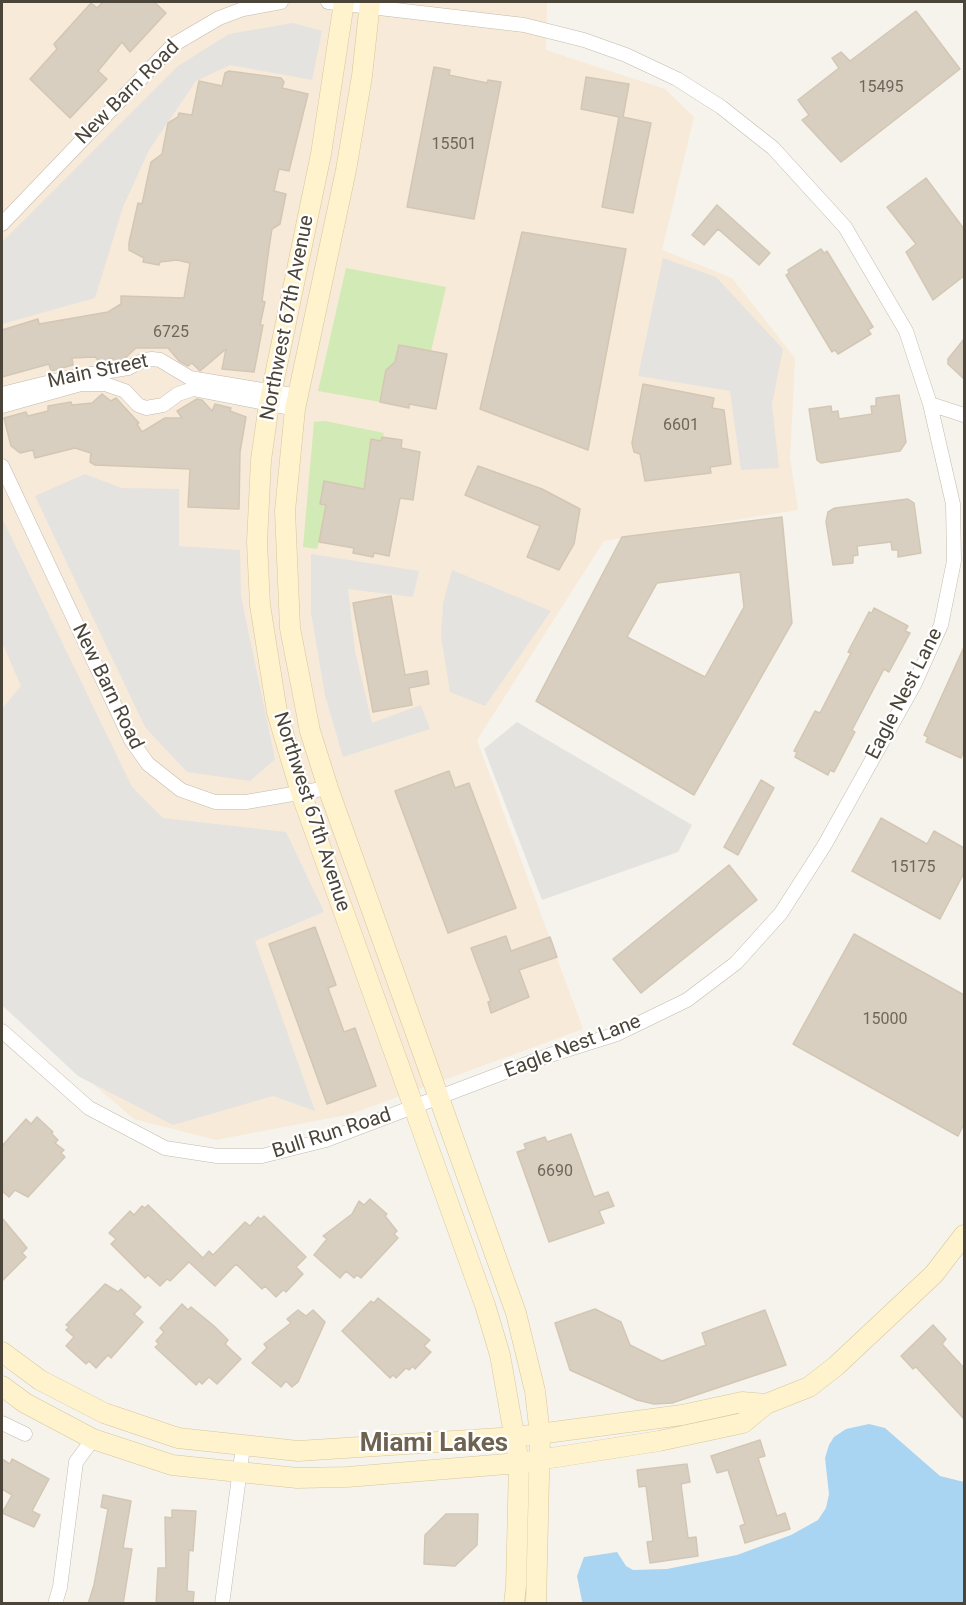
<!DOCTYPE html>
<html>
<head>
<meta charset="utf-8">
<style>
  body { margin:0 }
  #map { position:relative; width:966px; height:1605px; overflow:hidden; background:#f6f3ec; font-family:Roboto,sans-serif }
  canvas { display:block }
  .frame { position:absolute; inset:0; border:3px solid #4b4439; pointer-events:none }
</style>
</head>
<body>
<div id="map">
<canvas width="966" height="1605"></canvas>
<div class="frame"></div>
</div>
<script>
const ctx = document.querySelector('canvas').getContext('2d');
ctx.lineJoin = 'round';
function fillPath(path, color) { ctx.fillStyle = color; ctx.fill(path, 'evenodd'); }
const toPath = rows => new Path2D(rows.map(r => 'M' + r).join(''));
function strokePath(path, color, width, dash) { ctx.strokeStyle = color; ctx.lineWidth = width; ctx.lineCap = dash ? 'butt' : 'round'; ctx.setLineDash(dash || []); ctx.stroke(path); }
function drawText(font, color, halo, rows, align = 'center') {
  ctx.font = font + ' Roboto,sans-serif'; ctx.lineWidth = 4.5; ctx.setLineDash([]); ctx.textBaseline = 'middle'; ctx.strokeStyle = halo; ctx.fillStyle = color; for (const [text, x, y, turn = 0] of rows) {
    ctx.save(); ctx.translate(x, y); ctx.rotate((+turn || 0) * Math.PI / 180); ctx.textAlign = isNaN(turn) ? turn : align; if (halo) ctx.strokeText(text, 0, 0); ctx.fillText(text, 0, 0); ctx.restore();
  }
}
fillPath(toPath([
  [2,2,547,2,546,50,665,89,694,117,662,250,732,278,795,358,790,458,798,510,604,541,477,740,583,1029,351,1114,216,1140,134,1119,2,1006]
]), '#f7ead8');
fillPath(toPath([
  [346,268,446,287,431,351,399,345,395,362,386,370,380,402,318,391],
  [325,421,384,433,381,441,371,439,363,491,324,482,320,504,326,505,319,542,317,549,303,547,314,422]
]), '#d2eab5');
fillPath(toPath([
  [293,23,322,31,312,80,230,65,196,81,149,150,123,207,95,298,2,324,2,242,178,66,229,34],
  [663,258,716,277,783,349,772,404,779,468,741,470,730,391,638,376],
  [85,474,122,488,179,489,179,546,240,550,241,596,275,759,250,781,187,772,145,727,35,496],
  [2,518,132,787,163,818,286,832,324,912,255,941,315,1111,273,1096,173,1125,78,1076,2,1005,2,709,21,686,2,642],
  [311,554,419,571,413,597,348,589,355,651,372,723,421,705,430,729,343,757,325,695,311,613],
  [452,570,551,611,485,706,450,692,441,637,443,603],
  [517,722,692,825,678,852,542,900,484,749]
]), '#e5e3e0');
fillPath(toPath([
  [869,1424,885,1428,940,1476,964,1482,964,1603,583,1604,582,1601,577,1576,584,1557,617,1552,626,1566,633,1570,667,1569,737,1555,791,1535,818,1520,826,1508,829,1494,825,1458,829,1445,834,1437,846,1429]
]), '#a9d4f2');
const building = toPath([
  [103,2,154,2,166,13,130,52,122,42,98,71,107,79,70,118,30,79,57,49,54,44,91,3,97,8,103,2],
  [916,11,960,69,841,162,802,120,809,115,798,100,839,68,832,58,841,52,850,61,916,11],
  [434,67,450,70,449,75,487,83,488,80,501,82,474,219,407,207,434,67],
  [229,71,281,78,284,82,282,88,308,94,289,171,279,169,274,191,286,194,280,224,272,229,269,248,262,301,265,302,260,325,263,325,254,372,222,369,226,349,200,371,192,363,188,366,179,361,168,348,136,348,123,360,115,361,112,358,101,363,95,357,72,358,73,365,51,371,49,364,2,377,2,330,38,319,39,324,108,312,121,304,121,296,184,298,190,263,177,260,160,262,159,265,143,262,144,258,129,250,129,243,138,203,142,204,151,162,162,154,168,123,178,117,179,113,192,115,199,81,222,86,225,73,229,71],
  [586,77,629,84,623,117,651,123,633,213,602,207,619,117,581,109,586,77],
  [926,178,964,229,964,276,933,300,906,252,916,244,887,207,926,178],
  [717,205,770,253,759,265,718,229,704,245,692,235,717,205],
  [522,232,626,249,588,450,480,409,522,232],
  [821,249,824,253,827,251,873,327,868,330,871,334,838,354,835,350,832,352,786,275,789,273,788,270,821,249],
  [964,339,964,379,948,364,948,359,964,339],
  [399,345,447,354,436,409,409,404,409,408,380,402,386,370,395,362,399,345],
  [643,384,714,398,712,408,724,410,731,464,710,467,711,473,645,481,640,454,634,452,632,443,643,384],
  [102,394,111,401,116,398,139,423,137,424,142,432,165,418,182,418,177,411,197,399,202,400,212,411,215,404,231,408,230,411,246,417,240,452,239,509,188,507,190,469,95,465,90,462,91,453,75,448,35,458,33,450,20,453,11,446,4,418,26,412,28,416,48,411,48,406,71,402,72,405,92,403,102,394],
  [899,395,906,442,900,451,821,463,817,460,809,409,831,406,832,412,838,411,839,419,872,414,871,406,876,406,876,398,899,395],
  [382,437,402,440,401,448,420,452,413,500,400,498,389,556,374,553,373,557,353,553,354,548,319,542,326,505,320,504,324,481,364,489,371,439,381,441,382,437],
  [478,466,542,489,580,509,574,544,559,570,527,557,540,526,465,495,478,466],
  [908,499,914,503,921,553,898,557,898,550,892,550,891,542,857,546,858,555,853,556,853,563,833,565,826,522,828,512,835,508,908,499],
  [782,517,792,623,694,795,536,701,622,537,782,517],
  [740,572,744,607,705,677,627,637,657,583,740,572],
  [391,596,405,675,427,671,429,684,409,688,412,705,373,712,353,603,391,596],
  [874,608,908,626,905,631,910,633,889,672,884,669,852,730,855,732,834,772,830,770,828,775,795,757,797,752,794,751,815,711,820,713,851,653,848,652,869,612,872,613,874,608],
  [964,647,964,750,961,758,926,742,928,737,924,735,964,647],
  [449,771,455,788,469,783,516,908,448,933,395,791,449,771],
  [761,780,774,788,738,855,724,847,761,780],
  [881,818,927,844,934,831,964,848,964,873,940,919,852,871,881,818],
  [729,865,757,900,641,993,613,959,729,865],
  [315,927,336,985,328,988,344,1032,355,1028,376,1086,327,1104,269,944,315,927],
  [854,934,964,995,964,1124,958,1136,793,1044,854,934],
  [506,936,511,951,550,937,557,957,519,970,529,997,491,1013,488,1002,491,1001,471,948,506,936],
  [37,1117,53,1132,51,1133,58,1140,55,1143,64,1150,61,1153,65,1157,28,1197,15,1190,9,1197,2,1191,2,1146,26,1119,31,1124,37,1117],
  [571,1134,594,1197,608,1192,614,1206,599,1211,604,1223,549,1242,517,1152,526,1149,524,1144,545,1137,547,1142,571,1134],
  [370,1199,387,1214,385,1216,397,1231,394,1234,398,1238,361,1278,357,1275,354,1278,346,1271,340,1278,314,1255,327,1239,323,1236,352,1214,359,1201,364,1205,370,1199],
  [148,1205,203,1258,209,1251,213,1255,245,1222,250,1226,258,1217,261,1219,264,1216,306,1257,296,1267,303,1274,286,1292,283,1290,276,1297,265,1286,262,1289,236,1264,215,1286,189,1262,170,1281,167,1279,160,1286,148,1275,145,1278,111,1244,116,1239,109,1233,130,1211,134,1215,142,1206,145,1208,148,1205],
  [2,1218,27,1248,22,1253,26,1257,2,1281,2,1218],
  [105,1284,118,1292,121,1289,141,1307,134,1314,143,1322,111,1358,108,1355,96,1368,89,1361,86,1364,66,1346,74,1337,66,1330,69,1327,66,1325,105,1284],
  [378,1298,430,1340,424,1346,431,1352,415,1369,413,1366,409,1370,406,1368,396,1378,393,1375,390,1378,342,1331,371,1301,374,1303,378,1298],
  [182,1304,188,1310,191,1307,214,1326,228,1340,225,1344,241,1359,217,1384,209,1377,202,1384,199,1381,196,1385,155,1347,159,1344,156,1341,164,1332,160,1328,182,1304],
  [595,1309,621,1322,630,1345,662,1361,706,1345,702,1333,765,1310,786,1365,672,1403,654,1404,637,1400,570,1370,555,1323,595,1309],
  [298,1310,306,1316,313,1310,325,1322,298,1382,292,1387,286,1381,281,1387,252,1363,267,1348,264,1344,291,1323,287,1319,298,1310],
  [933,1325,946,1339,942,1344,964,1368,964,1419,916,1367,913,1369,901,1356,933,1325],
  [760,1440,765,1456,758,1458,777,1516,785,1513,790,1529,745,1543,740,1526,745,1524,728,1470,717,1473,711,1456,760,1440],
  [2,1459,10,1464,12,1459,49,1479,32,1511,40,1515,34,1527,2,1513,12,1495,2,1489,2,1459],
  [687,1464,690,1482,681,1484,688,1538,696,1537,698,1556,650,1563,647,1542,653,1541,646,1486,639,1487,637,1470,687,1464],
  [103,1495,131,1501,123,1548,132,1549,123,1604,88,1604,94,1585,108,1509,101,1507,103,1495],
  [172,1510,196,1511,193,1551,189,1550,187,1591,194,1592,193,1604,156,1604,158,1568,166,1568,165,1517,172,1518,172,1510],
  [446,1514,478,1514,477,1545,455,1566,424,1564,425,1535,446,1514]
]);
fillPath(building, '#d8cfc1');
strokePath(building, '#d3c7b4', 1.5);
const minor = toPath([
  [2,224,173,45,219,18,243,9,281,2],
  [2,394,67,378,128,368,144,360,152,359,160,360,190,378,298,396],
  [930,404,964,415],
  [2,406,81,384,105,384,125,391,138,405,146,408,163,405,178,394,193,389,295,409],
  [2,466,131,740,148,764,181,790,215,802,246,802,328,788],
  [2,1031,89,1108,165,1148,217,1156,262,1156,326,1140,550,1055,617,1034,687,1000,736,963,781,913,824,846,915,683,941,625,954,561,953,504,930,404,906,331,845,227,773,148,721,107,677,79,626,55,584,40,524,25,328,2],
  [2,1423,25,1434],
  [55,1604,60,1587,76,1462,93,1439],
  [222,1604,243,1447]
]);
const secondary = toPath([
  [344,2,321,154,269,404,261,460,257,542,260,605,277,712,301,793,485,1305,500,1355,519,1463,516,1586,514,1604],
  [370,2,362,76,346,170,295,409,285,511,290,628,310,731,328,788,516,1313,535,1391,540,1435,536,1604],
  [2,1352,40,1380,104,1413,178,1438,298,1451,516,1437,682,1415,742,1402,766,1404],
  [2,1386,25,1403,93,1439,172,1465,297,1478,347,1477,519,1463,659,1441,743,1423,766,1404,809,1387,836,1366,934,1274,964,1235]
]);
strokePath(minor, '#c2bbae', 15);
strokePath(secondary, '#d6c79b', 21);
strokePath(minor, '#fff', 14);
strokePath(secondary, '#fff3cd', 20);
drawText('16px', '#6e675b', null, [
  ["15495",881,88],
  ["15501",454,145],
  ["6725",171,333],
  ["6601",681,426],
  ["15175",913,868],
  ["15000",885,1020],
  ["6690",555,1172]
]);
drawText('20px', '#4b4439', '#fff', [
  ["New Barn Road",128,93,-45],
  ["Northwest 67th Avenue",288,318,-79],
  ["Main Street",98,372,-12],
  ["New Barn Road",107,687,64],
  ["Eagle Nest Lane",905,694,-63],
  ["Northwest 67th Avenue",311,812,72],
  ["Eagle Nest Lane",573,1047,-21],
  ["Bull Run Road",332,1134,-18]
]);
drawText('bold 26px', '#6e6250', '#fff', [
  ["Miami Lakes",434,1444]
]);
</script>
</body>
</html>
